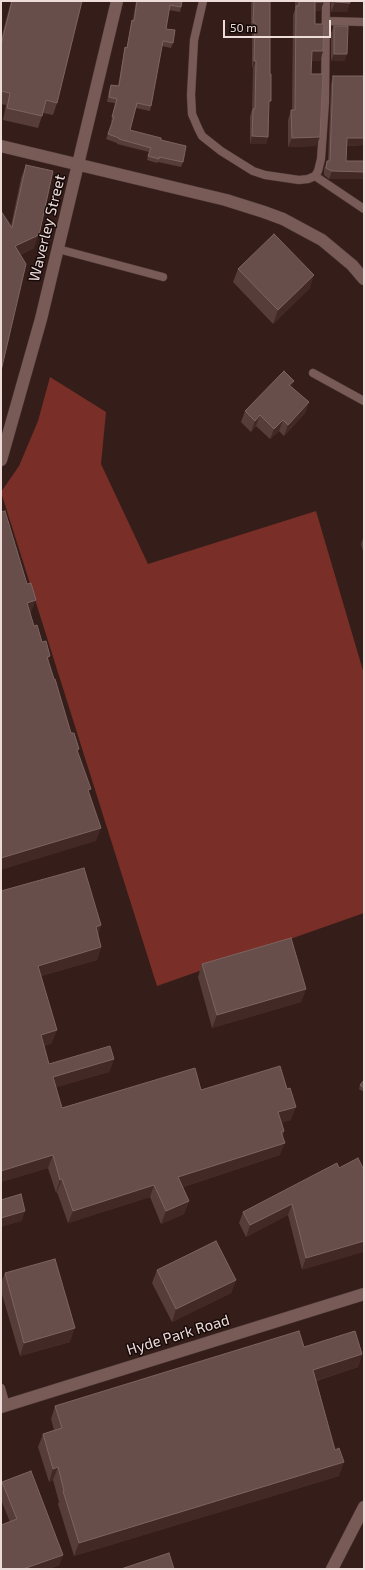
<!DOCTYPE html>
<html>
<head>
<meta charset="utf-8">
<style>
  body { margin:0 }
  #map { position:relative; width:365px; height:1570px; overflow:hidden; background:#351d19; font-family:"Exo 2",sans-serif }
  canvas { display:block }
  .frame { position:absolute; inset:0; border:2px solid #eddcd9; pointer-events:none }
  .scale { position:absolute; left:223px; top:20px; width:108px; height:18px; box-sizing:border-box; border:2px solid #eddcd9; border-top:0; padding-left:5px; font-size:12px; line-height:14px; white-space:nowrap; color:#eddcd9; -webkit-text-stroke:3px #150a09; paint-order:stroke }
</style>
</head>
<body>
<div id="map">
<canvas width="365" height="1570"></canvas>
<div class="frame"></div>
<div class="scale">50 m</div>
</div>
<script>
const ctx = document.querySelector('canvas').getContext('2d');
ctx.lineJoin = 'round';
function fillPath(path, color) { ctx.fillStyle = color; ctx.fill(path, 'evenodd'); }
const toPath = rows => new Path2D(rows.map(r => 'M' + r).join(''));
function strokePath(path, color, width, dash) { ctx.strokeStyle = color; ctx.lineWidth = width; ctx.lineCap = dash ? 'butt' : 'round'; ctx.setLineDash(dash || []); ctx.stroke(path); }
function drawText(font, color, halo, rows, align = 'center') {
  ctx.font = font + ' "Exo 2",sans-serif'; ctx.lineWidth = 3; ctx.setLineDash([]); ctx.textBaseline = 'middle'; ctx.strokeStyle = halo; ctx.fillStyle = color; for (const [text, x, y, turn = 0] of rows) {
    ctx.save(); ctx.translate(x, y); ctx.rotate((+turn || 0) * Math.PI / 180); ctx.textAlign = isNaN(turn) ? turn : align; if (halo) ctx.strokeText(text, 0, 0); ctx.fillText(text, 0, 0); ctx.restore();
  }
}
fillPath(toPath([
  [50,377,106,412,101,464,148,564,316,511,364,674,364,913,157,986,1,492,19,466,38,421]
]), '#792f27');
const lane = toPath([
  [203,1,194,40,191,95,192,114,198,128,202,136,221,151,253,171,265,175,299,180,308,179,315,176,318,171,321,159,325,102,326,1],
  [326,21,364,22],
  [315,176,364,209],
  [58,249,163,277],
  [313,373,364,401],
  [1,1388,6,1406]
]);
const street = toPath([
  [1,146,226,200,264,212,283,219,322,240,352,265,364,279],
  [332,1569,364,1507]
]);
const secondary = toPath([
  [1,460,41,319,117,1],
  [1,1407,364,1294]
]);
strokePath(lane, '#4d3937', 9);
strokePath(street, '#4d3937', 13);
strokePath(secondary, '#4d3937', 13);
strokePath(lane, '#785b56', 8);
strokePath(street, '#785b56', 12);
strokePath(secondary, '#785b56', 12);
fillPath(toPath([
  [11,1,82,1,57,103,53,115,43,113,38,128,3,120,6,105,1,104,1,39],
  [136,1,182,1,181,7,180,12,169,10,166,29,173,43,171,48,162,46,151,106,150,111,136,108,130,130,161,140,183,162,181,167,158,162,157,163,147,160,149,152,117,144,117,143,106,139,112,122,111,122,115,103,107,102,109,90,111,85,118,86,124,52,125,47,127,47,131,25,133,20],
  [252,1,270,1,268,137,266,144,250,144,250,116,252,110,253,68,252,68,252,31,251,31,251,3],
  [295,1,324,1,320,11,315,11,315,24,323,51,320,61,311,61,311,74,316,146,288,147,288,120,291,110,292,110,293,15,295,9],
  [331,1,350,1,347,12,331,12],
  [334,26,345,61,331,61,331,33],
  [333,76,364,76,364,145,347,146,346,161,364,161,364,179,329,179,324,175,324,169,327,161,328,161,331,84],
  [26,165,34,248,20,255,11,226,21,178],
  [238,269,310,288,273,324,233,282],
  [292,387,309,402,305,413,284,436,279,431,270,439,256,426,251,432,241,422,245,411],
  [364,535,364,555,361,544],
  [1,891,101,925,98,935,101,947,97,960,41,976,52,1043,44,1046,49,1064,114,1059,109,1072,56,1087,62,1108,201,1090,291,1120,282,1122,284,1131,283,1135,280,1155,183,1187,189,1201,184,1214,161,1224,150,1197,68,1223,57,1192,56,1193,48,1168,1,1182],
  [202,964,306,989,301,1002,212,1028,198,977],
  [364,1080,364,1092,359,1089,360,1085],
  [339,1168,302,1270,288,1215,246,1237,239,1223,243,1212],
  [157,1270,236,1280,231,1293,172,1322,152,1283],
  [5,1273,70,1342,20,1356,1,1291,1,1283],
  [304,1347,362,1354,358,1367,316,1381,339,1476,74,1556,58,1504,59,1502,53,1480,49,1482,38,1447,43,1434,54,1430,51,1419,55,1406],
  [2,1482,63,1555,59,1565,49,1569,1,1569,10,1522,1,1500,1,1486]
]), '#563d39');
fillPath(toPath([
  [315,2,324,2,320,11,311,11],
  [335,2,350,3,347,12,331,12],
  [253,23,255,23,252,31,251,31],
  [312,51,323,51,320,61,308,61],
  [334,54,347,54,345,61,331,61],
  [254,61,256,61,253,68,252,68],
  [252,136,268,137,266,144,250,144],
  [320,137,316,146,288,147,292,138],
  [347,138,364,138,364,145,344,146],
  [332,171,364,172,364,179,329,179],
  [39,235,34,248,10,259,15,246],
  [314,275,310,288,273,324,278,310],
  [294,381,290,391,289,385],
  [309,402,305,413,284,436,288,425],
  [260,415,256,426,251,432,255,421],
  [283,420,279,431,270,439,274,429],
  [36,600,31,613,23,616,27,603],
  [50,656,46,669,47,657],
  [101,828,96,841,1,870,1,858],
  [101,925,97,938,96,927],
  [101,947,97,960,34,978,38,966],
  [306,989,301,1002,212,1028,217,1015],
  [57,1030,52,1043,36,1048,41,1035],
  [114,1059,109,1072,48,1090,53,1077],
  [296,1107,291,1120,274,1125,278,1112],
  [285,1143,280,1155,173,1190,178,1177],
  [53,1155,48,1168,1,1182,1,1171],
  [62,1179,57,1192,56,1193,60,1180],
  [154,1185,150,1197,68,1223,73,1211],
  [189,1201,184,1214,161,1224,166,1211],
  [292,1204,288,1215,246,1237,250,1225],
  [25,1211,22,1221,1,1227,1,1218],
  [364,1241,364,1252,302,1270,306,1258],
  [236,1280,231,1293,172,1322,176,1309],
  [75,1328,70,1342,20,1356,24,1343],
  [362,1354,358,1367,308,1383,313,1370],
  [344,1462,339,1476,74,1556,79,1543],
  [58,1467,53,1480,49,1482,53,1469],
  [63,1555,59,1565,49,1569,23,1569]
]), '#422925');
const building = toPath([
  [12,1,82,1,57,103,46,100,42,116,7,108,10,93,1,91,1,45,12,1],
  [137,1,182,1,181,7,170,5,166,29,175,30,173,43,163,41,151,106,137,103,130,130,161,138,161,140,186,146,183,162,159,157,159,159,148,156,151,148,119,139,119,138,108,134,114,117,112,117,117,99,109,97,111,85,119,86,125,47,127,48,132,20,134,21,137,1],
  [254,1,270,1,270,74,271,74,271,101,269,101,268,137,252,136,253,109,255,109,256,61,254,61,255,23,253,23,254,1],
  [299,1,324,1,324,2,315,2,315,24,324,24,323,51,312,51,311,74,323,74,320,137,292,138,291,110,295,110,296,6,299,6,299,1],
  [335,1,350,1,350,3,335,2,335,1],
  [334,26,348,26,347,54,334,54,334,26],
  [333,76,364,76,364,138,347,138,346,161,364,161,364,172,332,171,326,168,327,161,330,161,333,76],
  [26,165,53,171,39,235,15,246,26,264,1,371,1,211,12,228,26,165],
  [274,234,314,275,278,310,238,269,274,234],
  [284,371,294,381,289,385,309,402,288,425,283,420,274,429,260,415,255,421,245,411,284,371],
  [5,511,27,584,31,583,36,600,27,603,34,626,37,625,42,642,46,641,50,656,47,657,54,679,55,679,71,733,74,733,79,749,77,750,91,789,88,790,101,828,1,858,1,512,5,511],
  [84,868,101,925,96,927,101,947,38,966,57,1030,41,1035,49,1064,110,1046,114,1059,53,1077,62,1108,195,1068,201,1090,280,1066,287,1089,290,1088,296,1107,278,1112,284,1131,281,1132,285,1143,178,1177,189,1201,166,1211,154,1185,73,1211,62,1179,60,1180,53,1155,1,1171,1,891,84,868],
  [291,938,306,989,217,1015,202,964,291,938],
  [364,1080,364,1088,360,1085,364,1080],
  [358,1158,364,1170,364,1241,306,1258,292,1204,250,1225,243,1212,337,1163,339,1168,358,1158],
  [21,1194,25,1211,1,1218,1,1200,21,1194],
  [216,1241,236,1280,176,1309,157,1270,216,1241],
  [55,1259,75,1328,24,1343,5,1273,55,1259],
  [299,1331,304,1347,355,1331,362,1354,313,1370,335,1450,339,1448,344,1462,79,1543,63,1491,64,1491,58,1467,53,1469,43,1434,62,1428,55,1406,299,1331],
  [31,1471,63,1555,23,1569,1,1569,1,1525,17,1519,2,1482,31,1471],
  [169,1553,174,1569,121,1569,169,1553]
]);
fillPath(building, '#674e4a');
strokePath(building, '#7c6461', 1);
drawText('15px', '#eddcd9', '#150a09', [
  ["Waverley Street",47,228,-76],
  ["Hyde Park Road",178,1335,-17]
]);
</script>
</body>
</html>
